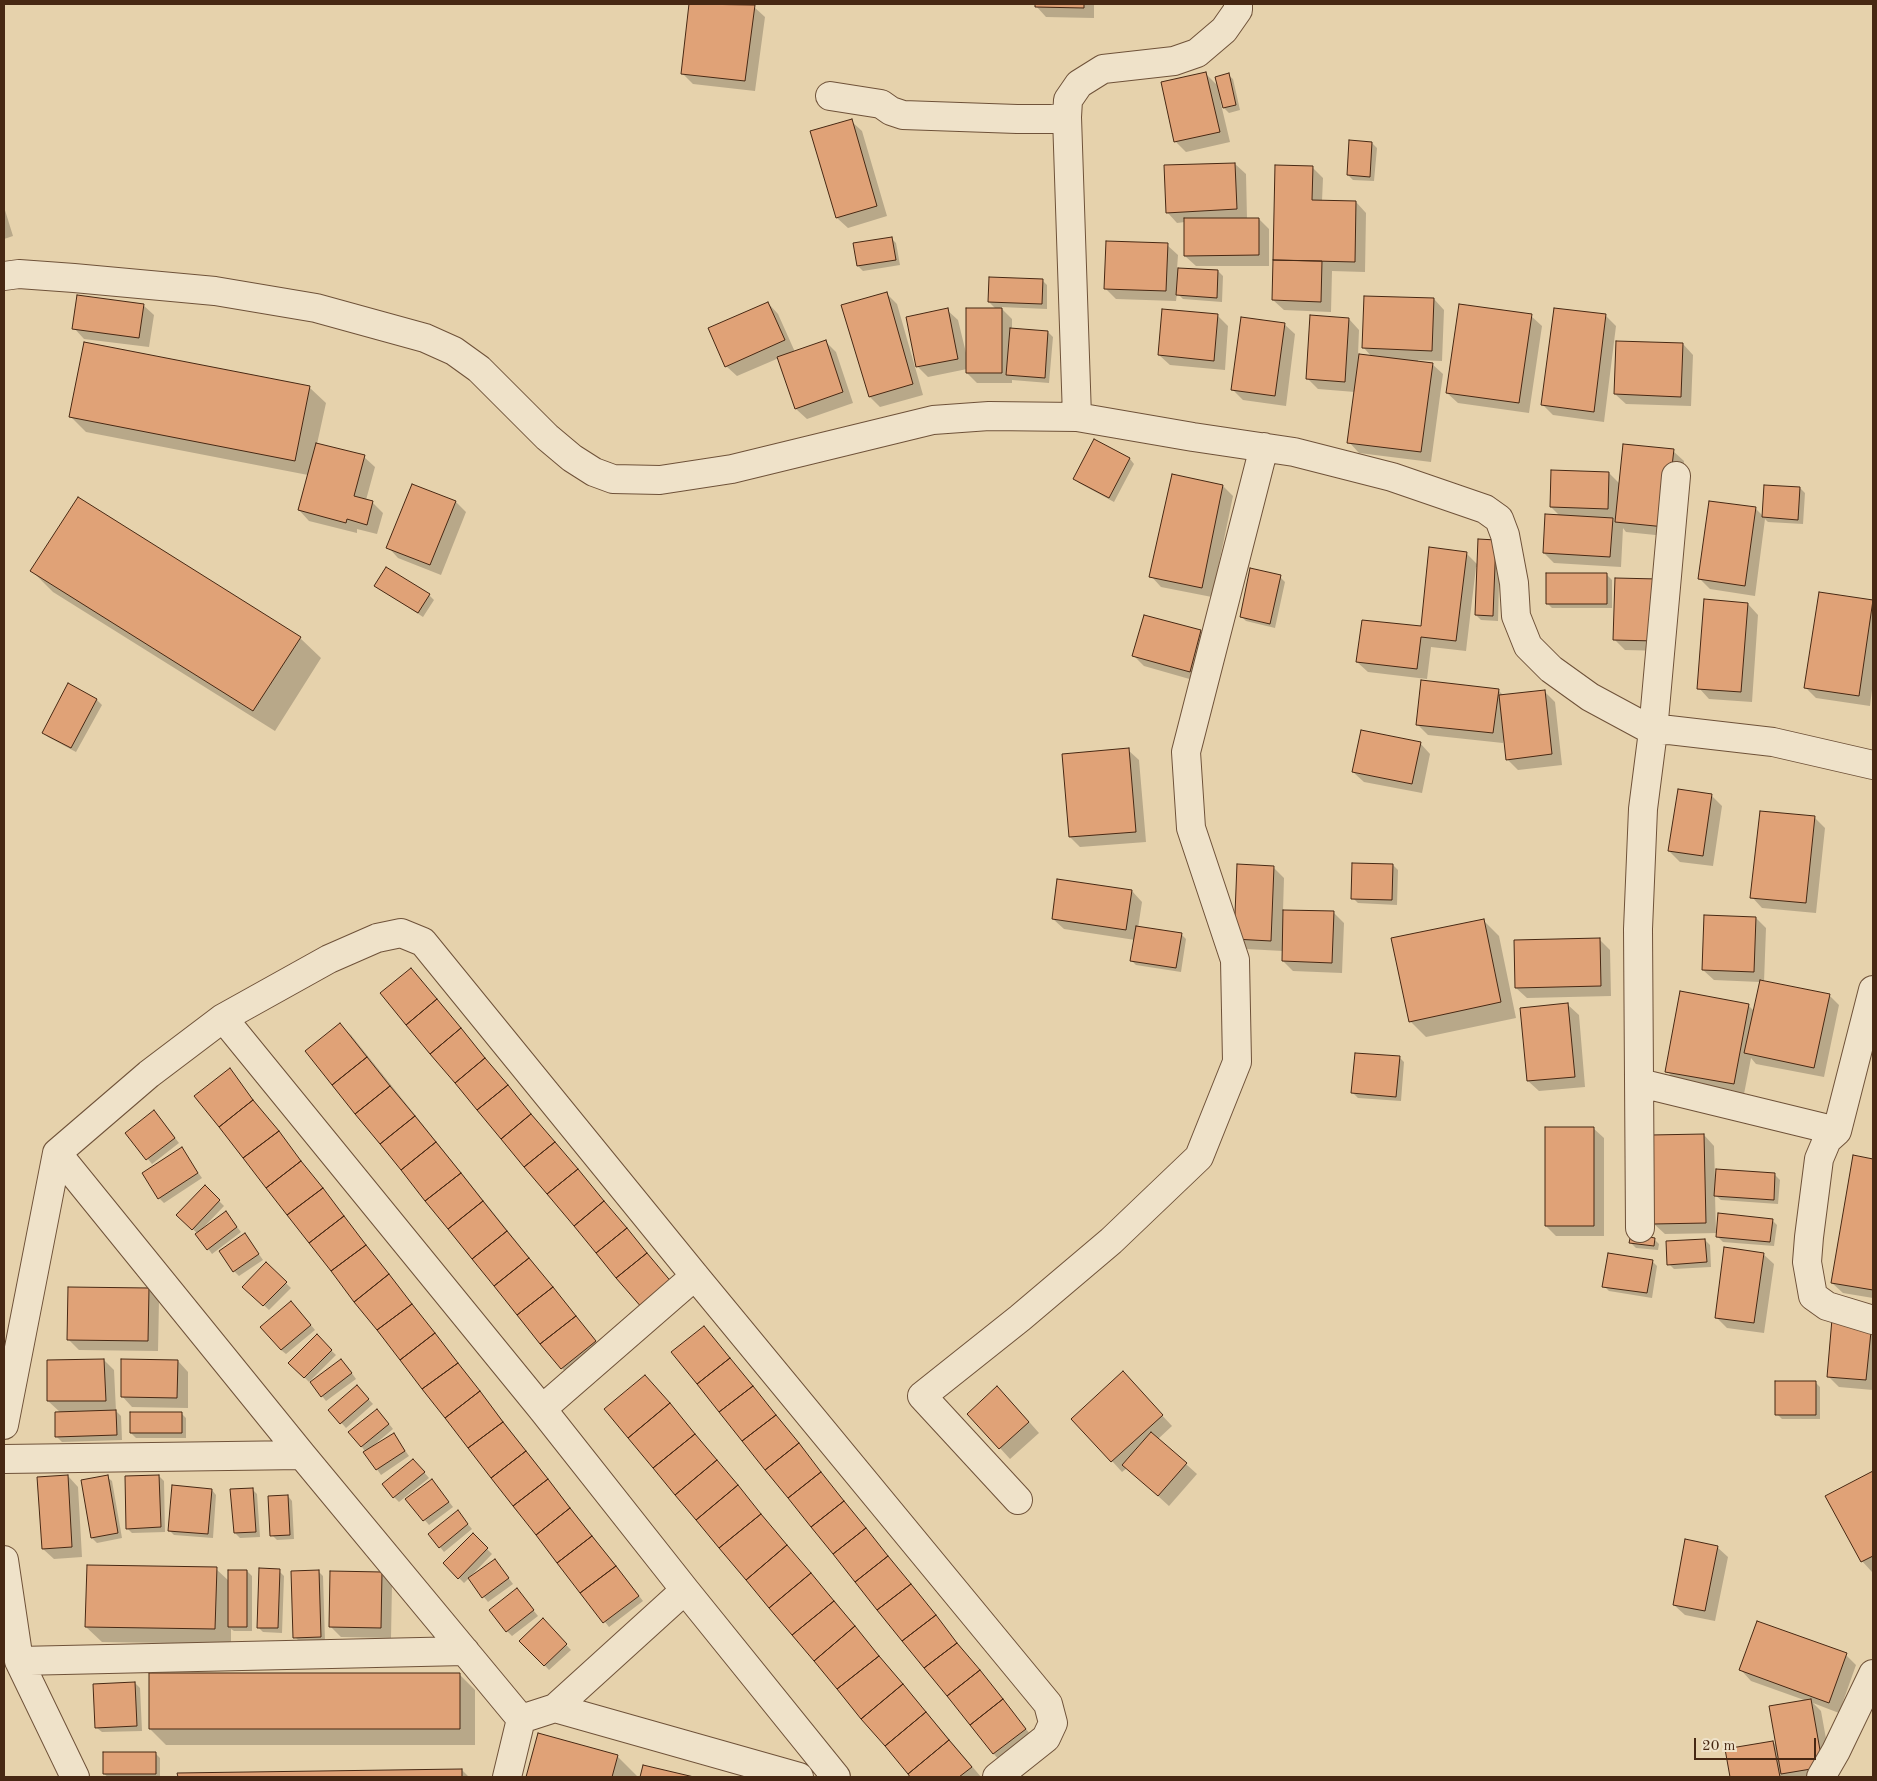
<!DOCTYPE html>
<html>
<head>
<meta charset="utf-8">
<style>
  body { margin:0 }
  #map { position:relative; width:1877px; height:1781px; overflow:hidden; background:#e6d2ac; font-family:"Old Standard TT",serif }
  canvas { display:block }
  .frame { position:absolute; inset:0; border:5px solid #472813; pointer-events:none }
  .scale { position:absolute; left:1694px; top:1738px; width:122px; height:22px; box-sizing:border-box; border:2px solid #472813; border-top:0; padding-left:6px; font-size:15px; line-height:18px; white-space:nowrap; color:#472813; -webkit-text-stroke:4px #efe2c9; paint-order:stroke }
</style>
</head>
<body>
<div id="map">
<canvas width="1877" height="1781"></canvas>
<div class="frame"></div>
<div class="scale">20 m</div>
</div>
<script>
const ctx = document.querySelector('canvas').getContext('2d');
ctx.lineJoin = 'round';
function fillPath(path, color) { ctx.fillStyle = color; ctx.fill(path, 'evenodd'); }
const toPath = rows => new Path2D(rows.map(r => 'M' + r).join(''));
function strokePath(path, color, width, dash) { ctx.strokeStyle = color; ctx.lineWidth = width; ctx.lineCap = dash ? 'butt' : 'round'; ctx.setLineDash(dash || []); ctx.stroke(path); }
fillPath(toPath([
  [691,4,732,4,754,7,765,17,755,91,693,84,682,73],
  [1036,4,1094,4,1094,18,1046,17,1036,6],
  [1206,74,1219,87,1228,75,1233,79,1240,110,1229,113,1224,108,1222,99,1220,100,1230,142,1186,152,1176,142],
  [851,121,862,131,887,216,848,228,837,218],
  [1372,143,1377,148,1374,181,1353,180,1348,175],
  [1235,164,1246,174,1247,219,1259,219,1269,229,1269,266,1196,266,1185,256,1185,222,1177,223,1167,212],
  [1312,167,1323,178,1322,201,1356,202,1366,213,1365,272,1332,271,1331,312,1284,310,1273,300],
  [4,207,13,236,4,239],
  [891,238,896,243,900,265,863,271,858,266],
  [1167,245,1178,255,1177,269,1218,271,1223,276,1222,302,1183,299,1177,293,1176,301,1116,299,1105,288],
  [1042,280,1047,285,1047,309,1000,307,1012,319,1012,329,1048,332,1053,337,1049,383,1012,380,1012,383,977,383,967,373,967,369,928,377,917,366,947,310,958,320,967,357,996,309,989,302],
  [887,294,897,304,923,395,880,407,870,397],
  [1434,299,1444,310,1442,361,1418,360,1418,362,1432,364,1443,374,1431,462,1359,453,1349,442,1355,392,1318,389,1307,378,1349,319,1359,330,1358,355,1372,357,1364,348],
  [768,303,778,314,795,352,826,342,836,352,853,403,807,419,796,409,779,358,737,376,726,366],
  [143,305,154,315,149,347,84,339,74,328],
  [1163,310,1218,316,1228,326,1225,370,1170,365,1159,355],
  [1605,315,1616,326,1604,422,1553,415,1543,405],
  [1531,316,1542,326,1529,413,1458,403,1447,393],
  [1284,324,1295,334,1286,406,1243,400,1233,390],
  [85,344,310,388,326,403,317,444,364,457,375,467,366,500,372,502,383,513,377,534,357,529,357,533,309,521,299,510,308,475,86,432,70,416],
  [1683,344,1693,355,1691,406,1626,404,1615,394],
  [1094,441,1130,459,1134,464,1114,502,1079,483,1074,478],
  [1673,451,1684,461,1675,537,1626,532,1623,528,1621,567,1554,563,1544,553,1561,517,1551,507,1609,473,1620,484],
  [1223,486,1233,496,1212,597,1161,587,1151,576],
  [1800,488,1805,493,1803,524,1768,522,1765,519,1755,596,1710,589,1699,578,1755,508,1763,516],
  [456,502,466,512,441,575,398,558,388,547],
  [1500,546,1498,621,1481,620,1476,615,1478,567,1476,567,1466,651,1431,647,1427,679,1368,672,1357,662,1422,628,1466,553,1478,565],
  [32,571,300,638,321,658,275,731,53,592],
  [1607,575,1612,580,1612,608,1552,608,1547,603],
  [1280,577,1285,582,1275,628,1246,621,1241,616],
  [1616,579,1666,651,1625,650,1614,639],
  [376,586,429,595,434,600,423,617],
  [1820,593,1873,601,1873,681,1870,706,1816,698,1806,688],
  [1748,604,1758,615,1752,702,1709,699,1699,688],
  [1200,632,1211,642,1200,682,1144,666,1134,656],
  [69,685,97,700,102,705,76,752,48,737,43,733],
  [1498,690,1504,696,1544,691,1555,702,1562,765,1518,770,1507,759,1504,738,1503,743,1428,735,1417,724],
  [1420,743,1430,754,1422,793,1364,782,1353,772],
  [1128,750,1139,760,1146,842,1080,847,1070,837],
  [1712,796,1722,806,1713,866,1680,862,1669,851],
  [1814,817,1825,828,1816,913,1762,908,1752,897],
  [1393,865,1398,870,1397,905,1358,903,1353,898],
  [1274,868,1284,878,1283,911,1333,912,1344,923,1342,973,1293,971,1283,961,1283,951,1246,949,1235,938],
  [1132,891,1142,902,1138,928,1181,934,1186,939,1181,972,1136,965,1131,960,1135,940,1064,929,1053,919],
  [1756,918,1766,928,1764,982,1829,995,1839,1005,1824,1077,1756,1064,1751,1058,1744,1094,1677,1082,1667,1071,1748,1005,1754,1011,1760,982,1714,980,1703,970],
  [1483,920,1499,936,1516,1018,1426,1037,1410,1021],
  [1599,939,1610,950,1611,996,1527,998,1516,988],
  [1568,1005,1579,1015,1585,1087,1539,1091,1528,1081],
  [340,1025,351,1035,600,1346,566,1373,333,1084],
  [1399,1057,1404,1062,1401,1101,1358,1098,1353,1093],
  [234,1075,643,1601,609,1627,196,1096],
  [159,1117,179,1143,152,1164,127,1133],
  [1593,1128,1604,1138,1604,1236,1556,1236,1546,1226],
  [1704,1135,1714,1146,1715,1180,1775,1175,1780,1180,1778,1204,1721,1200,1715,1195,1716,1233,1772,1220,1777,1225,1774,1246,1723,1242,1718,1237,1718,1233,1665,1234,1654,1224],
  [181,1149,202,1178,164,1203,159,1198],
  [1854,1157,1873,1160,1873,1298,1843,1293,1832,1283],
  [205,1187,224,1206,202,1229,230,1218,241,1232,212,1254,198,1234,178,1215],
  [1654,1239,1659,1244,1658,1250,1636,1248,1631,1243],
  [249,1240,263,1260,239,1276,234,1271],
  [1705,1240,1710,1245,1711,1267,1674,1269,1669,1264],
  [1763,1254,1774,1264,1764,1333,1727,1328,1716,1317],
  [1652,1261,1657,1266,1652,1298,1609,1291,1604,1286],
  [266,1264,291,1288,269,1310,244,1287],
  [148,1289,159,1300,158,1351,79,1350,68,1339],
  [296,1307,315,1330,286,1354,281,1350],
  [1873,1325,1873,1390,1839,1387,1828,1376],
  [709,1333,1030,1734,998,1759,673,1353],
  [316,1336,336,1355,309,1382,290,1363],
  [104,1360,114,1370,116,1411,121,1416,122,1440,62,1442,57,1437,61,1413,48,1401],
  [178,1361,188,1372,188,1408,132,1407,122,1396],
  [346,1365,356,1379,326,1401,322,1396],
  [645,1377,833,1600,792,1633],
  [1815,1382,1820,1387,1820,1419,1782,1419,1777,1414],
  [1133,1384,1172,1426,1158,1439,1197,1474,1169,1506,1127,1468,1122,1472,1112,1461],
  [357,1387,373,1404,346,1428,330,1410],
  [1008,1398,1039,1433,1010,1459,969,1414],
  [181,1413,186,1418,186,1438,136,1438,131,1433],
  [382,1415,393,1429,374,1445,375,1446,394,1435,409,1456,381,1475,362,1447],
  [418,1465,429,1478,399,1502,394,1497],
  [1873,1472,1873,1571,1872,1572,1862,1561,1827,1496],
  [68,1476,78,1487,82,1557,54,1559,43,1549],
  [159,1476,164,1481,165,1532,132,1533,127,1528],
  [107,1477,112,1481,122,1538,97,1543,92,1538],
  [432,1480,453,1507,429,1525,407,1499],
  [252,1489,257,1494,260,1537,240,1538,235,1533],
  [212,1490,216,1495,213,1538,174,1535,169,1530],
  [288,1496,292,1501,294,1539,277,1540,272,1535],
  [462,1517,472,1529,444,1552,440,1547],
  [473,1535,492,1554,471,1576,472,1577,495,1560,513,1584,488,1602,469,1578,464,1583,444,1563],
  [1717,1547,1728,1557,1715,1621,1685,1615,1674,1605],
  [216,1569,229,1581,247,1571,252,1576,252,1631,234,1631,231,1629,231,1644,102,1642,86,1627],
  [279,1571,284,1576,282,1633,263,1632,258,1627],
  [318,1571,323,1576,325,1641,300,1642,295,1637],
  [382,1573,392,1584,391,1638,341,1637,331,1627],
  [521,1595,538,1616,512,1636,507,1631],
  [835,1601,860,1633,981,1777,912,1777,794,1635],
  [543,1620,571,1650,549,1670,521,1641],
  [1846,1655,1856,1665,1839,1713,1813,1703,1821,1711,1833,1777,1731,1777,1727,1750,1773,1742,1778,1747,1807,1701,1751,1681,1741,1670],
  [459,1674,475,1690,475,1745,166,1745,150,1729],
  [135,1683,140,1688,142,1731,102,1732,97,1728],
  [538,1735,617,1756,638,1777,527,1777],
  [155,1753,160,1758,160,1777,108,1777,104,1774],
  [462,1770,469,1777,179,1777,179,1774]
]), '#0003');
const building = toPath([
  [689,4,755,5,745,81,681,74,689,4],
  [1035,4,1084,4,1084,8,1035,7,1035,4],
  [1206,72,1220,132,1174,142,1161,82,1206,72],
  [1229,73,1236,105,1223,108,1215,77,1229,73],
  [852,119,877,206,836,218,810,131,852,119],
  [1349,140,1372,142,1370,177,1347,175,1349,140],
  [1235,163,1237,209,1166,213,1164,165,1235,163],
  [1275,165,1313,166,1312,200,1356,201,1355,262,1273,260,1275,165],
  [1184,218,1259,218,1259,255,1184,256,1184,218],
  [892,237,896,260,857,266,853,243,892,237],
  [1106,241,1168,243,1166,291,1104,289,1106,241],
  [1273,260,1322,261,1321,302,1272,300,1273,260],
  [1178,268,1218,270,1217,298,1176,295,1178,268],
  [989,277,1043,279,1042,304,988,302,989,277],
  [887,292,913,384,869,397,841,305,887,292],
  [77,295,144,304,139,338,72,329,77,295],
  [1364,296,1434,298,1432,351,1362,348,1364,296],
  [768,302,785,340,725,367,708,328,768,302],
  [1459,304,1532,314,1519,403,1446,393,1459,304],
  [948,308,958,359,916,367,906,317,948,308],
  [966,308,1002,308,1002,373,966,373,966,308],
  [1554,308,1606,314,1594,412,1541,405,1554,308],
  [1162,309,1218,314,1214,361,1158,355,1162,309],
  [1310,315,1349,318,1345,382,1306,379,1310,315],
  [1241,317,1285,323,1275,396,1231,390,1241,317],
  [1010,328,1048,331,1045,378,1006,375,1010,328],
  [826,340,843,392,795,409,777,357,826,340],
  [1616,341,1683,343,1681,397,1614,394,1616,341],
  [84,342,310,386,295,461,69,417,84,342],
  [1359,354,1433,363,1421,452,1347,443,1359,354],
  [1094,439,1130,458,1109,498,1073,479,1094,439],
  [316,443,365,455,354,496,373,501,367,525,347,519,346,523,298,510,316,443],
  [1623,444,1674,449,1665,527,1615,522,1623,444],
  [1551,470,1609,472,1608,509,1550,507,1551,470],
  [1172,474,1223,485,1202,588,1149,577,1172,474],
  [412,484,456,501,430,565,386,548,412,484],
  [1764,485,1800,487,1798,520,1762,517,1764,485],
  [78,497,301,637,253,711,30,571,78,497],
  [1709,501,1756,507,1745,586,1698,579,1709,501],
  [1545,514,1613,518,1610,557,1543,553,1545,514],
  [1478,539,1496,540,1493,616,1475,615,1478,539],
  [1429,547,1467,552,1456,641,1421,637,1417,669,1356,662,1362,620,1421,626,1429,547],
  [386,567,430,594,418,613,374,586,386,567],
  [1250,568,1281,575,1270,624,1240,617,1250,568],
  [1546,573,1607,573,1607,604,1546,604,1546,573],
  [1615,578,1658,579,1656,641,1613,640,1615,578],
  [1819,592,1873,600,1859,696,1804,688,1819,592],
  [1704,599,1748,603,1741,692,1697,689,1704,599],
  [1144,615,1201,630,1190,672,1132,656,1144,615],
  [1421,680,1499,689,1493,733,1416,725,1421,680],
  [68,683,97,699,71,748,42,733,68,683],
  [1545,690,1552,754,1506,760,1499,695,1545,690],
  [1361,730,1421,742,1412,784,1352,772,1361,730],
  [1129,748,1136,832,1069,837,1062,754,1129,748],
  [1678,789,1712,794,1703,856,1668,851,1678,789],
  [1760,811,1815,816,1806,903,1750,898,1760,811],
  [1352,863,1393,864,1392,900,1351,899,1352,863],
  [1237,864,1274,866,1271,941,1234,939,1237,864],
  [1057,879,1132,890,1126,930,1052,919,1057,879],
  [1283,910,1334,911,1332,963,1282,961,1283,910],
  [1704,915,1756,917,1754,972,1702,970,1704,915],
  [1484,919,1501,1002,1409,1022,1391,938,1484,919],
  [1136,926,1182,933,1176,968,1130,961,1136,926],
  [1600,938,1601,986,1515,988,1514,940,1600,938],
  [411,968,437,999,406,1025,380,993,411,968],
  [1760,980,1830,994,1814,1068,1744,1053,1760,980],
  [1680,991,1749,1004,1734,1084,1665,1072,1680,991],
  [437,999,461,1028,430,1054,406,1025,437,999],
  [1568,1003,1575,1077,1527,1081,1520,1008,1568,1003],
  [340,1023,367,1057,332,1085,305,1051,340,1023],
  [461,1028,485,1058,455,1083,430,1054,461,1028],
  [1355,1053,1400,1056,1396,1097,1351,1093,1355,1053],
  [367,1057,390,1086,355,1114,332,1085,367,1057],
  [485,1058,508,1085,477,1110,455,1083,485,1058],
  [230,1068,253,1100,219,1127,194,1096,230,1068],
  [508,1085,531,1114,501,1139,477,1110,508,1085],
  [390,1086,415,1116,380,1144,355,1114,390,1086],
  [253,1100,279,1131,243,1158,219,1127,253,1100],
  [154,1110,175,1138,146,1160,125,1133,154,1110],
  [531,1114,555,1142,524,1167,501,1139,531,1114],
  [415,1116,436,1142,401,1170,380,1144,415,1116],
  [1545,1127,1594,1127,1594,1226,1545,1226,1545,1127],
  [279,1131,301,1161,266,1188,243,1158,279,1131],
  [1704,1134,1706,1223,1653,1224,1651,1135,1704,1134],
  [436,1142,461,1173,425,1201,401,1170,436,1142],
  [555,1142,578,1169,547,1194,524,1167,555,1142],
  [182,1147,198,1173,158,1199,142,1173,182,1147],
  [1853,1155,1873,1159,1873,1290,1831,1283,1853,1155],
  [301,1161,323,1188,287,1215,266,1188,301,1161],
  [578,1169,604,1201,574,1226,547,1194,578,1169],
  [1716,1169,1775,1173,1774,1200,1714,1196,1716,1169],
  [461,1173,483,1201,448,1229,425,1201,461,1173],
  [205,1185,220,1200,192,1230,176,1215,205,1185],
  [323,1188,344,1216,309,1243,287,1215,323,1188],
  [483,1201,507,1231,472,1259,448,1229,483,1201],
  [604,1201,627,1228,596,1253,574,1226,604,1201],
  [226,1211,237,1227,207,1250,195,1234,226,1211],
  [1718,1213,1773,1219,1770,1242,1716,1237,1718,1213],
  [344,1216,366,1245,331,1271,309,1243,344,1216],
  [627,1228,647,1253,616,1278,596,1253,627,1228],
  [507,1231,529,1258,494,1286,472,1259,507,1231],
  [245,1233,259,1254,233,1272,219,1251,245,1233],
  [1631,1234,1655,1238,1654,1246,1629,1243,1631,1234],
  [1705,1239,1707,1262,1667,1265,1666,1241,1705,1239],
  [366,1245,389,1274,354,1302,331,1271,366,1245],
  [1724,1247,1764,1253,1754,1323,1715,1318,1724,1247],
  [647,1253,673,1284,643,1309,616,1278,647,1253],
  [1608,1253,1653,1260,1647,1293,1602,1287,1608,1253],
  [529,1258,553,1287,517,1315,494,1286,529,1258],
  [266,1262,287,1282,263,1306,242,1287,266,1262],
  [389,1274,412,1304,377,1330,354,1302,389,1274],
  [68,1287,149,1288,148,1341,67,1340,68,1287],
  [553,1287,576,1316,540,1344,517,1315,553,1287],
  [291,1301,311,1325,281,1350,260,1327,291,1301],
  [412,1304,435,1333,400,1360,377,1330,412,1304],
  [576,1316,596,1341,561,1369,540,1344,576,1316],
  [1832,1319,1872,1322,1866,1380,1827,1377,1832,1319],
  [704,1326,730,1358,697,1384,671,1352,704,1326],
  [435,1333,458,1363,422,1389,400,1360,435,1333],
  [317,1334,332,1350,304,1378,288,1363,317,1334],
  [730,1358,753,1386,719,1412,697,1384,730,1358],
  [104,1359,106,1401,47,1401,47,1360,104,1359],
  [121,1359,178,1360,177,1398,121,1397,121,1359],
  [341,1359,352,1373,321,1397,310,1382,341,1359],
  [458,1363,480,1391,445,1418,422,1389,458,1363],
  [1123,1371,1163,1415,1111,1462,1071,1419,1123,1371],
  [645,1375,670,1403,628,1438,604,1409,645,1375],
  [1775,1381,1816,1381,1816,1415,1775,1415,1775,1381],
  [357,1385,369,1399,340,1424,328,1410,357,1385],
  [753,1386,776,1415,742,1441,719,1412,753,1386],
  [997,1386,1029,1422,999,1449,967,1414,997,1386],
  [480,1391,503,1422,468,1448,445,1418,480,1391],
  [670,1403,695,1434,653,1468,628,1438,670,1403],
  [377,1409,389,1424,361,1447,348,1432,377,1409],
  [116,1410,117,1435,55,1437,55,1412,116,1410],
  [130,1412,182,1412,182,1433,130,1433,130,1412],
  [776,1415,799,1443,765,1470,742,1441,776,1415],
  [503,1422,526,1451,491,1478,468,1448,503,1422],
  [1151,1432,1187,1463,1158,1496,1122,1465,1151,1432],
  [394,1433,405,1451,376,1470,363,1452,394,1433],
  [695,1434,717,1460,675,1495,653,1468,695,1434],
  [799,1443,821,1472,788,1498,765,1470,799,1443],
  [526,1451,548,1479,513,1506,491,1478,526,1451],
  [413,1459,425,1472,393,1498,382,1484,413,1459],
  [717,1460,738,1485,696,1520,675,1495,717,1460],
  [1873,1471,1873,1556,1861,1562,1825,1496,1873,1471],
  [821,1472,844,1501,811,1527,788,1498,821,1472],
  [68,1475,72,1547,42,1549,37,1477,68,1475],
  [108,1475,118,1533,91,1538,81,1480,108,1475],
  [159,1475,161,1527,126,1529,125,1476,159,1475],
  [432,1479,449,1502,423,1521,405,1499,432,1479],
  [548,1479,570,1508,536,1535,513,1506,548,1479],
  [172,1485,212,1489,208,1534,168,1531,172,1485],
  [738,1485,761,1514,719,1548,696,1520,738,1485],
  [253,1488,256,1532,234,1533,230,1489,253,1488],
  [288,1495,290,1535,270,1536,268,1496,288,1495],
  [844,1501,866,1528,833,1554,811,1527,844,1501],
  [570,1508,592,1536,557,1563,536,1535,570,1508],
  [458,1510,468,1524,439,1548,428,1534,458,1510],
  [761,1514,787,1545,746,1580,719,1548,761,1514],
  [866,1528,888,1556,855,1582,833,1554,866,1528],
  [473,1533,488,1548,458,1579,443,1563,473,1533],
  [592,1536,616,1566,580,1593,557,1563,592,1536],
  [1685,1539,1718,1546,1705,1611,1673,1605,1685,1539],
  [787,1545,811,1573,769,1608,746,1580,787,1545],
  [888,1556,911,1584,877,1610,855,1582,888,1556],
  [495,1559,509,1578,482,1598,468,1578,495,1559],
  [87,1565,217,1567,215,1629,85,1627,87,1565],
  [616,1566,639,1596,603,1623,580,1593,616,1566],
  [259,1568,280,1569,278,1628,257,1628,259,1568],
  [228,1570,247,1570,247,1627,228,1627,228,1570],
  [319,1570,321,1637,293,1638,291,1571,319,1570],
  [330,1571,382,1572,381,1628,329,1627,330,1571],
  [811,1573,834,1601,792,1635,769,1608,811,1573],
  [911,1584,936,1615,902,1641,877,1610,911,1584],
  [517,1588,534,1610,506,1632,489,1610,517,1588],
  [834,1601,855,1626,814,1661,792,1635,834,1601],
  [936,1615,957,1643,924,1668,902,1641,936,1615],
  [543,1618,567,1644,544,1666,519,1641,543,1618],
  [1757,1621,1847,1653,1829,1703,1739,1670,1757,1621],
  [855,1626,879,1656,837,1689,814,1661,855,1626],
  [957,1643,980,1670,947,1696,924,1668,957,1643],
  [879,1656,903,1684,861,1719,837,1689,879,1656],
  [980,1670,1003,1699,970,1725,947,1696,980,1670],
  [149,1673,460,1673,460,1729,149,1729,149,1673],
  [135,1682,137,1726,95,1728,93,1684,135,1682],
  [903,1684,926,1712,885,1746,861,1719,903,1684],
  [1003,1699,1026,1729,993,1754,970,1725,1003,1699],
  [1811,1699,1823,1767,1781,1774,1769,1706,1811,1699],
  [926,1712,949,1740,908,1774,885,1746,926,1712],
  [538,1733,618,1755,612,1777,526,1777,538,1733],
  [949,1740,972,1767,959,1777,910,1777,908,1774,949,1740],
  [1773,1741,1780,1777,1730,1777,1725,1749,1773,1741],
  [103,1752,156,1752,156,1774,103,1774,103,1752],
  [643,1765,694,1777,640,1777,643,1765],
  [462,1769,462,1777,178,1777,177,1773,462,1769]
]);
fillPath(building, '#e0a277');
strokePath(building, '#472813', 1);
const street = toPath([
  [830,96,881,104,891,111,903,115,1017,119,1052,119,1067,117,1068,100,1079,84,1103,69,1174,61,1197,53,1224,30,1238,10,1238,4],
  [1067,117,1077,417],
  [4,276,19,274,74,278,215,291,316,308,425,338,454,351,479,369,547,437,572,458,594,472,613,479,660,480,732,469,933,420,989,416,1077,417,1193,437,1294,452,1392,477,1485,509,1499,519,1505,535,1514,583,1516,616,1528,646,1551,669,1590,697,1653,731,1669,730,1773,742,1873,765],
  [1873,990,1837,1131,1827,1140,1819,1159,1809,1237,1807,1262,1813,1296,1827,1306,1873,1320],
  [223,1018,542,1409,685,1590,836,1777],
  [1640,1083,1837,1131],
  [57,1153,302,1455,521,1719],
  [1640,1228,1638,929,1643,809,1653,731,1676,476],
  [542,1409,695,1276],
  [4,1425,57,1153,149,1074,223,1018,329,959,377,938,401,933,423,942,695,1276,1048,1704,1053,1723,1046,1738,997,1777],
  [4,1459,302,1455],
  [1018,1500,922,1396,1020,1318,1111,1241,1199,1157,1237,1062,1235,960,1191,828,1186,752,1264,447],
  [4,1560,19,1661,75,1777],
  [19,1661,465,1651],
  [555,1708,799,1777],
  [507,1777,521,1719,555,1708,685,1590],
  [1821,1777,1836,1751,1873,1674]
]);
strokePath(street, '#6f5239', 30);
strokePath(street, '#efe2c9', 28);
</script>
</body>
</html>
